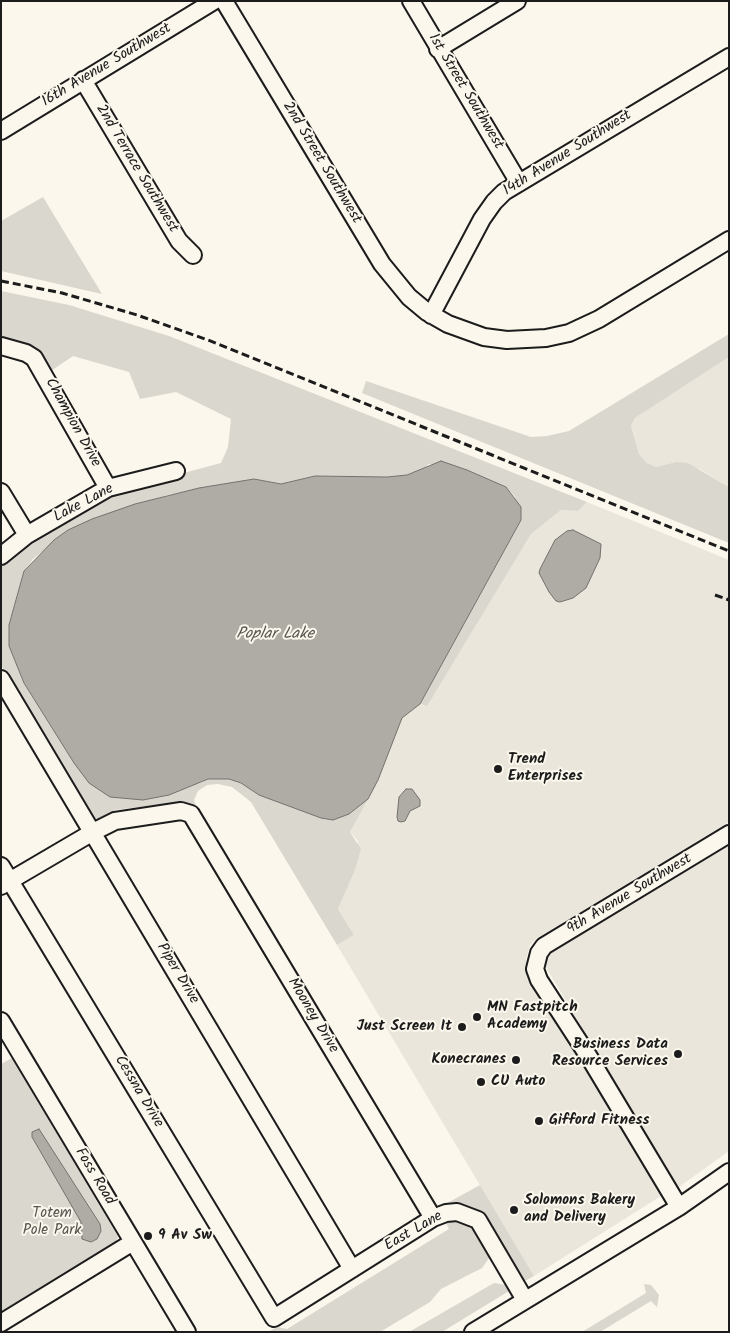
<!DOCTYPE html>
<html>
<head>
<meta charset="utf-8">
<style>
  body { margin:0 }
  #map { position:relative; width:730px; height:1333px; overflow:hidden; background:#fbf7ec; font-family:Kalam,sans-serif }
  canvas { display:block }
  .frame { position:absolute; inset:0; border:2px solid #1c1c1c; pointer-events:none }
</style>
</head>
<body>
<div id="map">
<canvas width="730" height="1333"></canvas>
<div class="frame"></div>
</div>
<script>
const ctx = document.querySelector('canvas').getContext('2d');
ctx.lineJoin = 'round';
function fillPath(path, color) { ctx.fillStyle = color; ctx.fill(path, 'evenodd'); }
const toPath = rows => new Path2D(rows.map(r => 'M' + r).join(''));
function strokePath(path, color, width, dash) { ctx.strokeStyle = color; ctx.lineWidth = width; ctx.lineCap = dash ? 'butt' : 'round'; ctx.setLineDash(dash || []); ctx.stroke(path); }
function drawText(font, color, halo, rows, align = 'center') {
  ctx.font = font + ' Kalam,sans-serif'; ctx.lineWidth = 4; ctx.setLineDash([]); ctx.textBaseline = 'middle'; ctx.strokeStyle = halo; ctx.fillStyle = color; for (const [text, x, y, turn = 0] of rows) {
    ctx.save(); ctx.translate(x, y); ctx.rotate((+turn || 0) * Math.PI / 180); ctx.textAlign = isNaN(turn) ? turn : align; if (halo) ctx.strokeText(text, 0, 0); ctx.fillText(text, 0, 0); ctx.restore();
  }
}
fillPath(toPath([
  [729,357,729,487,700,469,676,462,656,467,647,463,639,454,631,426,635,418],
  [587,502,729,560,729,822,537,938,530,945,526,959,528,974,661,1196,534,1276,337,945,354,935,338,909,355,870,358,841,350,832,402,718,420,704,424,706,531,534,561,510,578,511],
  [729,844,729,1151,679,1187,675,1184,544,964,547,954]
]), '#eae6dc');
fillPath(toPath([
  [43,197,102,294,1,271,1,221],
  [1,291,69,305,169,336,587,502,578,511,561,510,531,534,427,706,420,704,521,520,515,497,506,487,467,470,429,464,422,470,407,475,387,477,315,476,281,484,254,479,168,495,68,530,33,559,24,571,9,625,9,646,24,683,74,763,196,784,208,779,229,779,240,783,259,795,349,814,368,799,350,832,361,849,355,870,338,909,354,935,337,945,251,802,232,787,218,784,207,785,198,791,194,800,198,812,191,805,182,802,115,810,98,819,93,818,1,665,1,564,38,535,109,493,221,463,228,447,231,419,176,392,140,399,129,372,73,356,51,371,38,349,1,338],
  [729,334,729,357,635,418,631,426,639,454,647,463,656,467,676,462,688,463,729,487,729,543,362,393,366,381,531,437,547,436,569,431],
  [12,1058,118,1237,115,1244,1,1313,1,1064],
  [480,1185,534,1276,523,1282,477,1212,460,1205,442,1206],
  [452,1219,466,1222,475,1228,489,1253,489,1258,482,1268,441,1289,430,1302,380,1332,268,1332,277,1327,287,1329,449,1229,445,1221],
  [494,1283,506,1285,509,1291,442,1332,409,1332],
  [644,1284,651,1285,659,1295,657,1307,651,1301,600,1332,582,1332,646,1293]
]), '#dad7ce');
const water = toPath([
  [441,461,467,470,506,487,521,507,521,520,420,704,402,718,378,780,368,799,349,814,333,820,321,818,259,795,241,783,229,779,208,779,169,795,143,800,110,797,89,783,74,763,24,683,9,646,9,625,24,571,54,540,68,530,92,519,135,504,199,488,254,479,281,484,315,476,387,477,407,475,441,461],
  [573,530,601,544,600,558,586,588,573,598,560,602,556,601,549,592,539,573,540,569,555,540,567,531,573,530],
  [406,789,412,789,420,800,420,806,410,811,405,821,401,822,398,821,397,817,399,797,406,789],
  [39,1129,100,1224,101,1231,97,1239,91,1242,82,1239,81,1222,32,1137,32,1132,39,1129]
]);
fillPath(water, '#afaca5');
strokePath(water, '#74726e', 1);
const minor = toPath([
  [224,1,382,264,409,297,427,312,448,324,484,337,507,340,546,338,569,333,599,319,729,240],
  [411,1,519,183],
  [438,49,517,1],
  [83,80,179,241,193,255],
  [1,131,214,1],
  [431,315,482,219,494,202,504,192,729,57],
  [1,346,26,353,34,358,108,488],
  [1,492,27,535],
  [1,556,27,535,108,488,176,471],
  [1,679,352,1269],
  [1,866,274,1318,433,1218,446,1213,457,1212,478,1220,525,1300],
  [1,886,93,832,115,821,181,811,191,814,433,1218],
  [1,1021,187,1332],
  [679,1207,589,1057,539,980,535,969,539,953,544,946,729,834],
  [1,1323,133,1242],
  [473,1332,679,1207,729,1172]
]);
strokePath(minor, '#1c1c1c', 20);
strokePath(minor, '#fbf7ec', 16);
strokePath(toPath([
  [1,281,62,293,137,315,208,340,729,551],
  [715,595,729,600]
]), '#1c1c1c', 3, [8, 4]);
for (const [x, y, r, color] of [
  [498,769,5,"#1c1c1c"],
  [477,1017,5,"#1c1c1c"],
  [462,1027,5,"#1c1c1c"],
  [678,1054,5,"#1c1c1c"],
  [516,1060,5,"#1c1c1c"],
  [481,1082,5,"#1c1c1c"],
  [539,1121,5,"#1c1c1c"],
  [514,1210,5,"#1c1c1c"],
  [148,1236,5,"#1c1c1c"]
]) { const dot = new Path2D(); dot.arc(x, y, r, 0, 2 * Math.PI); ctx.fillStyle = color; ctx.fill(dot); strokePath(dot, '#fbf7ec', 2); }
drawText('15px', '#1c1c1c', '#fbf7ec', [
  ["16th Avenue Southwest",107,66,-31],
  ["1st Street Southwest",465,92,59],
  ["14th Avenue Southwest",568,154,-32],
  ["2nd Street Southwest",321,163,59],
  ["2nd Terrace Southwest",136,169,59],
  ["Champion Drive",72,423,61],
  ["Lake Lane",84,504,-28],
  ["9th Avenue Southwest",630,895,-31],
  ["Piper Drive",177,974,59],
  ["Mooney Drive",312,1016,59],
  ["Cessna Drive",138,1092,59],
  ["Foss Road",94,1177,59],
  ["East Lane",414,1232,-30]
]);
drawText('bold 15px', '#1c1c1c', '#fbf7ec', [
  ["Trend",508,760],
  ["Enterprises",508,777],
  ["MN Fastpitch",487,1008],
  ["Academy",487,1025],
  ["Just Screen It",452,1027,"right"],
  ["Business Data",668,1045,"right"],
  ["Resource Services",668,1062,"right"],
  ["Konecranes",506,1060,"right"],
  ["CU Auto",491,1082],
  ["Gifford Fitness",549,1121],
  ["Solomons Bakery",524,1201],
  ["and Delivery",524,1218],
  ["9 Av Sw",158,1236]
], 'left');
drawText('15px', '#555451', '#fbf7ec', [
  ["Totem",52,1214],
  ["Pole Park",52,1231]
]);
drawText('italic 16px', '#575653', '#fbf7ec', [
  ["Poplar Lake",275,635]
]);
</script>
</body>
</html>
